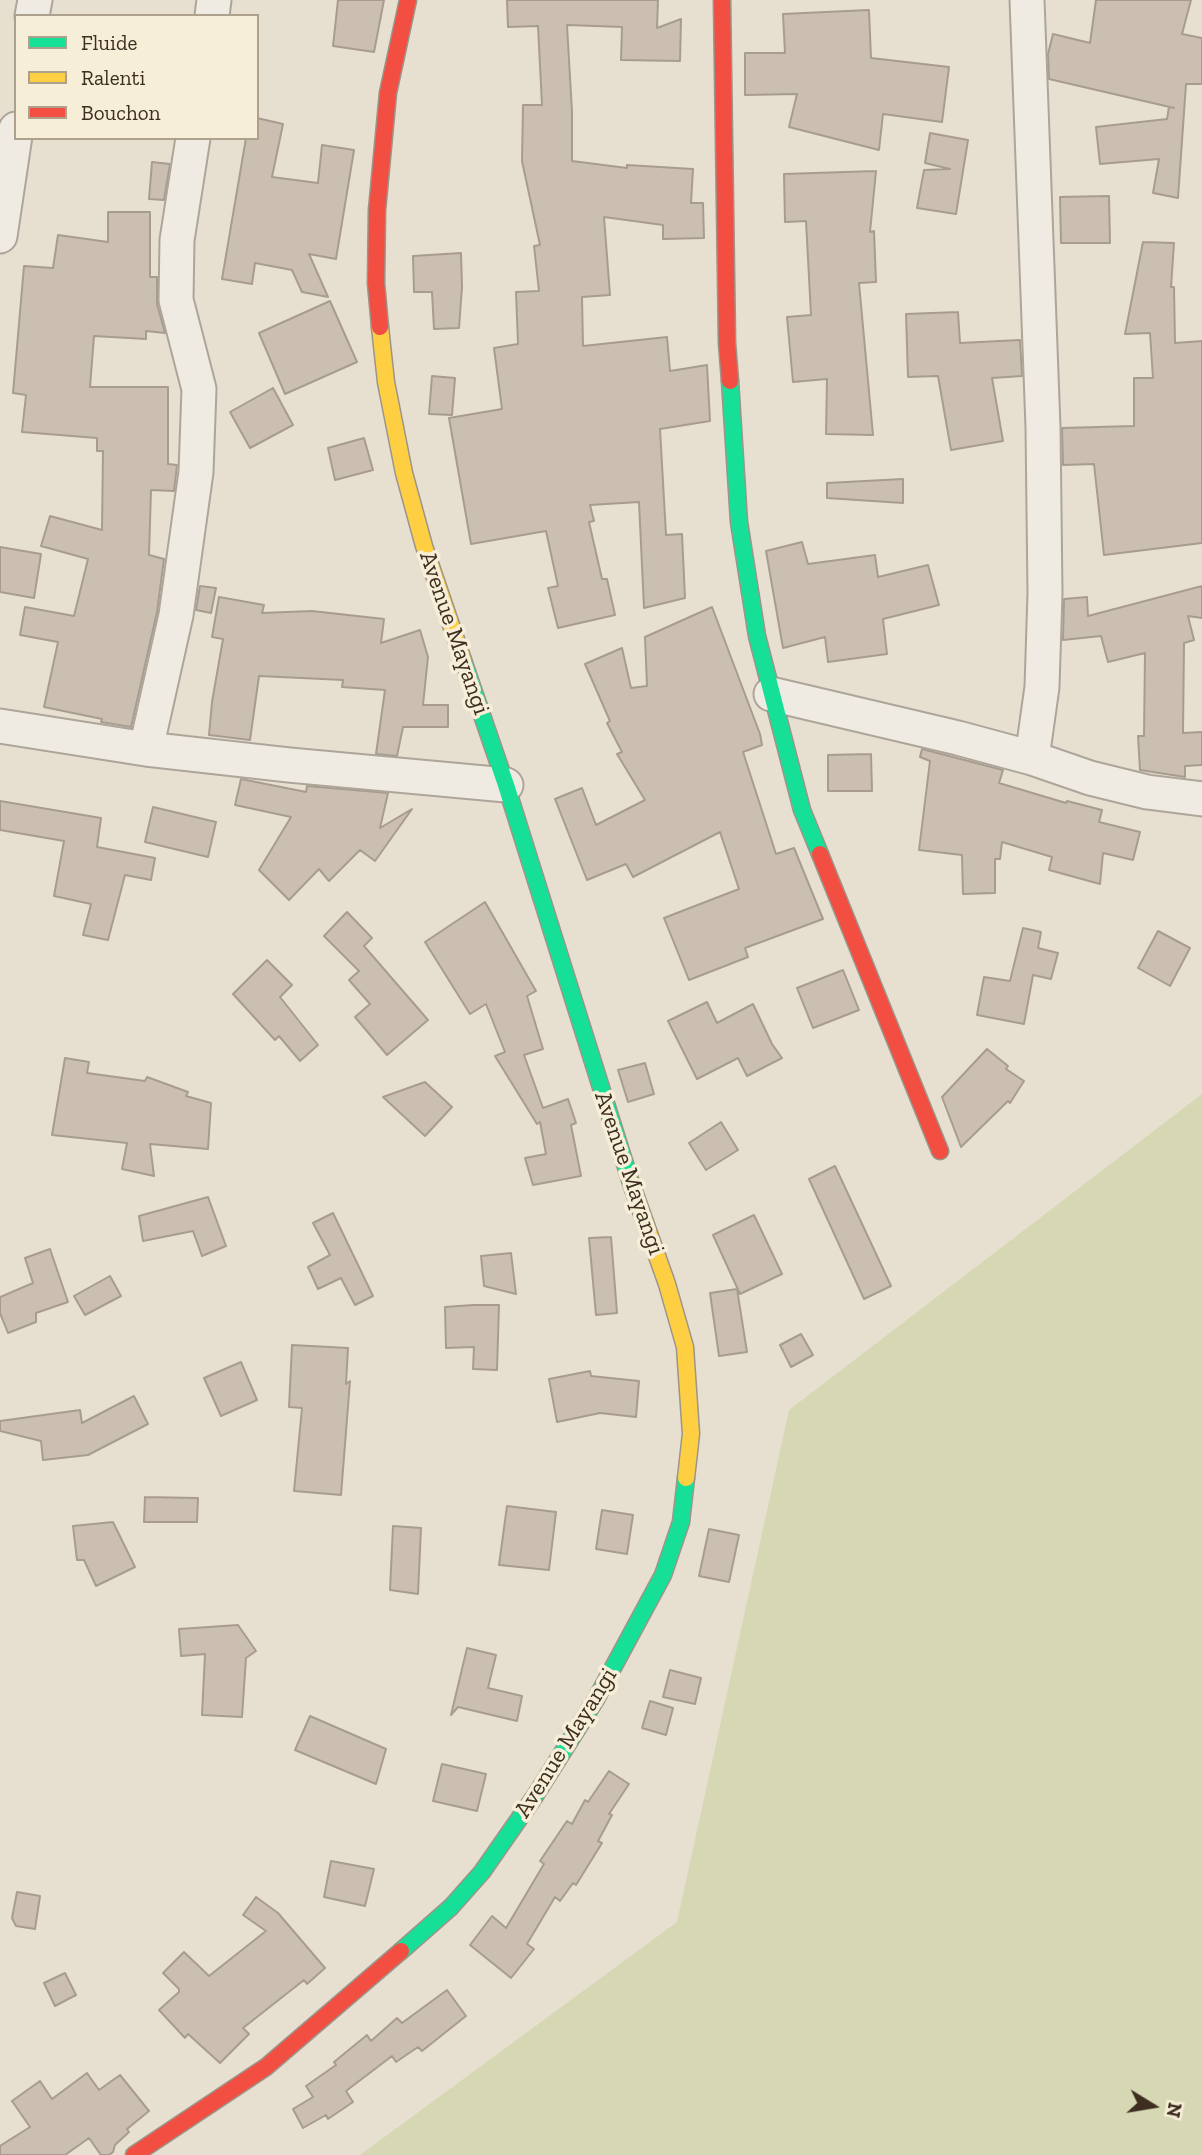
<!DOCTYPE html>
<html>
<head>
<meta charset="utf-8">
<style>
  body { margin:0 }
  #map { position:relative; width:1202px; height:2155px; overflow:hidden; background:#e7e0d1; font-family:"Zilla Slab",serif }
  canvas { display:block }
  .legend { position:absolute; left:14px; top:14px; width:245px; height:126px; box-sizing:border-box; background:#f7eed8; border:2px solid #ada18e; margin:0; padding:9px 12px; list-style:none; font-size:21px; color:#3d2e20 }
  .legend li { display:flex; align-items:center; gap:14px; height:35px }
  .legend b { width:35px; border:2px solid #ada18e }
  .north { position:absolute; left:1118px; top:2071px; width:70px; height:70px; -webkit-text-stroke:5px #f7eed8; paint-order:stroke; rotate:101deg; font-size:19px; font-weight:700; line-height:28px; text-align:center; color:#3d2e20 }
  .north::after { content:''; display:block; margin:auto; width:24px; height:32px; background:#3d2e20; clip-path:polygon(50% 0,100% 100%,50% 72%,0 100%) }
</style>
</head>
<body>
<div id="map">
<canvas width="1202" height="2155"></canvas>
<ul class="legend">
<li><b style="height:9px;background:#16e098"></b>Fluide</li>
<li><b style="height:9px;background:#ffcf43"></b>Ralenti</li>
<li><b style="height:9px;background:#f24e42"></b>Bouchon</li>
</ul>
<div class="north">N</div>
</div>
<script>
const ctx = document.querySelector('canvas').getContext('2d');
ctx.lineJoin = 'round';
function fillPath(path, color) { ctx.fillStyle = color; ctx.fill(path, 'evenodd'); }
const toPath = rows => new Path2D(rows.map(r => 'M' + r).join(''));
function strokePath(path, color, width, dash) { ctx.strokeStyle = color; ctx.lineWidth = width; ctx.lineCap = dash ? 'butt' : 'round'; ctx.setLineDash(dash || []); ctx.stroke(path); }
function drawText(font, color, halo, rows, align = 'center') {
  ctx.font = font + ' "Zilla Slab",serif'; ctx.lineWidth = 7; ctx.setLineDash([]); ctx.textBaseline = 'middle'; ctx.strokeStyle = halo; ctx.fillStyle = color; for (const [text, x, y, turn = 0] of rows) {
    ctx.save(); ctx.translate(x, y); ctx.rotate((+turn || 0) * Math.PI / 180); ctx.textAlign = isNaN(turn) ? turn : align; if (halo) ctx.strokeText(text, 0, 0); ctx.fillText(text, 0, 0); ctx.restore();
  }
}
fillPath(toPath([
  [1202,1094,1202,2155,360,2155,677,1922,789,1410]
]), '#d6d7b3');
const building = toPath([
  [338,0,384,0,374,52,333,46,338,0],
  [507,0,658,0,657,28,681,19,680,61,621,60,622,27,567,25,572,112,572,161,627,168,627,165,693,169,691,203,703,203,704,238,663,239,663,225,604,217,610,295,582,297,583,346,667,337,670,371,707,365,710,421,660,429,666,535,682,534,685,598,644,608,639,502,590,505,594,521,589,522,602,579,607,579,615,615,558,628,548,588,558,586,546,531,471,544,449,418,502,409,494,348,518,344,516,292,539,291,534,246,540,245,522,161,523,105,542,105,538,26,508,27,507,0],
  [1096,0,1191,0,1182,34,1202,38,1202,84,1186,84,1178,198,1153,193,1159,159,1100,164,1096,127,1167,119,1169,107,1174,108,1049,79,1048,54,1053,34,1090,43,1096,0],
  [869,10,871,58,949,67,942,122,883,114,879,150,789,127,797,94,745,95,745,53,785,53,783,14,869,10],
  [257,118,283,124,272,177,318,183,322,145,354,150,336,259,309,254,328,297,302,292,292,270,255,263,252,284,222,279,246,138,257,138,257,118],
  [930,133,968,140,956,214,917,208,924,170,950,169,925,163,930,133],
  [152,162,170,164,164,200,149,199,152,162],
  [876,171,870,232,874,231,876,282,859,283,873,435,826,434,827,379,793,382,787,317,811,315,806,221,785,222,784,174,876,171],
  [1109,196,1110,243,1061,243,1060,197,1109,196],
  [108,212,150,212,150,277,157,277,157,304,165,333,146,331,146,339,94,336,90,387,168,387,168,464,177,465,174,491,151,490,149,555,164,559,157,612,131,727,101,722,102,719,44,707,58,642,20,635,25,607,74,616,88,559,41,546,50,516,102,530,103,451,97,451,97,438,22,432,26,395,13,393,24,266,53,268,58,235,108,242,108,212],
  [1143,242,1174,243,1171,287,1174,287,1175,343,1202,341,1202,543,1104,555,1094,464,1063,465,1062,428,1134,426,1134,378,1153,378,1150,333,1125,334,1143,242],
  [461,253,462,287,459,328,434,329,432,292,414,292,413,256,461,253],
  [330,301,357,362,285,394,259,333,330,301],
  [958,312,960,343,1020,340,1022,376,992,378,1003,441,951,450,938,376,908,377,906,314,958,312],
  [432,376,455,378,452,415,429,414,432,376],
  [273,388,293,425,250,448,230,412,273,388],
  [364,438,373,470,335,480,328,448,364,438],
  [903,479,903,503,827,498,827,483,903,479],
  [802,542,808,564,875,555,878,577,928,565,939,605,883,619,887,654,828,662,825,637,783,648,766,551,802,542],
  [0,547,41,554,34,598,0,592,0,547],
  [200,586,216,588,211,613,196,610,200,586],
  [1202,586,1202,618,1188,616,1194,640,1184,643,1183,733,1202,732,1202,765,1185,766,1185,777,1140,770,1138,736,1144,736,1145,653,1108,662,1101,636,1063,640,1064,599,1087,597,1088,616,1202,586],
  [219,597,264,605,262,613,312,611,384,619,381,643,420,630,428,657,423,705,448,705,448,727,403,727,397,756,376,754,385,690,342,687,343,680,259,676,250,740,209,735,212,702,223,639,212,637,219,597],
  [712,607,760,734,762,745,743,752,776,854,794,848,823,919,745,948,748,957,689,980,664,918,739,889,720,832,633,877,626,864,587,880,555,799,582,788,596,825,645,800,617,754,622,752,607,723,610,721,585,664,622,648,631,688,647,686,645,637,712,607],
  [922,749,1003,770,999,783,1066,803,1067,801,1102,810,1099,822,1140,832,1133,860,1103,853,1100,884,1049,870,1052,857,1002,842,1000,859,995,859,995,893,963,894,962,855,919,850,930,761,920,757,922,749],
  [871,754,872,791,828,791,828,755,871,754],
  [241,779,306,792,307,786,388,793,380,828,412,809,375,861,360,850,329,881,319,869,289,900,259,870,291,817,235,805,241,779],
  [0,801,101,818,97,847,155,858,151,880,125,875,108,940,83,935,91,904,54,896,64,841,0,830,0,801],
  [153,807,216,822,208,857,145,842,153,807],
  [485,902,536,991,527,996,543,1049,524,1055,543,1108,568,1099,576,1123,571,1125,581,1176,533,1185,525,1158,546,1154,540,1122,537,1124,495,1056,505,1052,486,1004,470,1014,425,942,485,902],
  [347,912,372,938,364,946,428,1020,387,1055,355,1017,370,1004,349,980,359,971,324,936,347,912],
  [1023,928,1041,932,1038,948,1058,953,1051,979,1033,975,1024,1024,977,1015,984,977,1010,981,1023,928],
  [1158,931,1190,948,1170,986,1138,968,1158,931],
  [267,960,292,985,280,997,318,1045,300,1061,279,1036,275,1040,233,994,267,960],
  [843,970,859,1010,813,1028,797,988,843,970],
  [707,1002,717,1023,753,1004,772,1044,782,1058,747,1076,738,1058,697,1079,668,1021,707,1002],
  [987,1049,1008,1066,1006,1069,1024,1081,1010,1103,1008,1101,961,1147,942,1097,987,1049],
  [65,1058,89,1062,87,1073,145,1081,147,1077,188,1092,186,1096,211,1103,208,1149,150,1144,154,1176,122,1169,127,1143,52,1135,65,1058],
  [645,1063,654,1094,628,1102,618,1070,645,1063],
  [425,1082,452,1107,425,1136,383,1097,425,1082],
  [721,1122,738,1150,706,1170,689,1143,721,1122],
  [835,1166,891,1286,864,1299,809,1179,835,1166],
  [208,1197,226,1246,202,1256,193,1231,143,1241,139,1216,208,1197],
  [333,1213,373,1296,355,1305,341,1278,318,1289,308,1267,330,1255,313,1223,333,1213],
  [754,1215,782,1274,740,1294,713,1235,754,1215],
  [611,1237,617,1313,596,1315,589,1238,611,1237],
  [50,1249,68,1302,36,1313,36,1322,8,1333,0,1313,0,1297,33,1283,25,1258,50,1249],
  [511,1253,516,1294,484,1286,481,1256,511,1253],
  [110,1276,121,1296,85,1315,74,1296,110,1276],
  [737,1289,747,1352,719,1356,710,1293,737,1289],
  [473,1305,499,1305,497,1370,473,1369,474,1347,446,1348,445,1307,473,1305],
  [801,1334,813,1355,791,1367,780,1345,801,1334],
  [292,1345,348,1348,346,1384,350,1381,341,1495,294,1491,302,1408,289,1407,292,1345],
  [241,1362,257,1400,221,1416,204,1378,241,1362],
  [590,1371,591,1376,639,1381,636,1417,600,1413,557,1422,549,1379,590,1371],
  [134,1396,148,1424,88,1455,43,1460,41,1441,0,1431,0,1421,80,1410,82,1423,134,1396],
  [145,1497,198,1498,197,1522,144,1522,145,1497],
  [507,1506,556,1512,549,1570,499,1565,507,1506],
  [602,1510,633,1515,627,1554,596,1549,602,1510],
  [113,1522,135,1567,96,1586,84,1560,77,1560,73,1526,113,1522],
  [393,1526,421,1528,418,1594,390,1590,393,1526],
  [709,1529,739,1535,729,1582,699,1576,709,1529],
  [238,1625,256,1651,246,1658,242,1717,202,1715,205,1654,181,1656,179,1629,238,1625],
  [467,1648,496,1655,488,1688,522,1696,517,1721,458,1707,451,1715,467,1648],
  [670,1670,701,1678,695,1704,663,1697,670,1670],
  [650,1701,673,1708,666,1735,642,1728,650,1701],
  [310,1716,386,1749,376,1784,295,1750,310,1716],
  [442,1764,486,1774,477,1811,433,1801,442,1764],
  [609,1771,629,1784,609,1814,612,1815,598,1841,602,1843,576,1885,573,1883,560,1901,555,1897,527,1944,534,1949,511,1978,470,1945,492,1916,506,1928,544,1864,540,1861,567,1821,572,1824,585,1800,588,1802,609,1771],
  [331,1861,374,1869,365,1906,324,1897,331,1861],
  [17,1892,40,1896,35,1929,16,1926,12,1918,17,1892],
  [256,1897,278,1913,325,1968,307,1984,304,1980,243,2028,249,2034,220,2063,188,2034,185,2038,159,2010,179,1992,179,1989,163,1973,184,1952,209,1976,266,1931,243,1915,256,1897],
  [65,1973,76,1995,55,2006,44,1983,65,1973],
  [447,1990,466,2016,422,2051,418,2047,396,2062,392,2056,346,2091,353,2102,328,2119,326,2115,303,2128,293,2109,313,2097,306,2086,336,2065,334,2062,367,2035,371,2041,397,2018,402,2023,447,1990],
  [87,2073,99,2090,120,2075,149,2111,127,2129,129,2132,115,2145,113,2152,109,2155,101,2155,89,2138,65,2155,0,2155,0,2146,30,2127,12,2101,40,2081,52,2099,87,2073]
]);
fillPath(building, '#cbbfb2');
strokePath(building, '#a89c90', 2);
const street = toPath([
  [1027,0,1043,427,1045,593,1042,687,1032,758],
  [32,16,35,0],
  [212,16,214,0],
  [0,236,16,129],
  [771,694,958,738,1032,758,1090,778,1147,792,1202,799],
  [0,726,146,749,289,765,506,785],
  [146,749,176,615,196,472,199,389,176,300,177,240,193,138]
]);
const fast = toPath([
  [730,381,739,522,757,636,802,810,820,854],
  [463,660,506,785,631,1183],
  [401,1951,451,1907,482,1872,535,1796,595,1701,663,1575,681,1522,686,1478]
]);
const slow = toPath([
  [380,327,386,382,404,473,424,546,463,660],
  [631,1183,667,1284,685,1347,691,1434,686,1478]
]);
const jam = toPath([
  [722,0,727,343,730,381],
  [380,327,376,283,377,210,388,93,408,0],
  [820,854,940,1151],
  [134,2155,266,2067,401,1951]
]);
strokePath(street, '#ada599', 37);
strokePath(fast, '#9c958a', 19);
strokePath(slow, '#9c958a', 19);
strokePath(jam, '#9c958a', 19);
strokePath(street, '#efebe3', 33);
strokePath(fast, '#16e098', 16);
strokePath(slow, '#ffcf43', 16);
strokePath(jam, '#f24e42', 16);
drawText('24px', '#3d2e20', '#f7eed8', [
  ["Avenue Mayangi",454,633,71],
  ["Avenue Mayangi",629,1173,71],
  ["Avenue Mayangi",566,1743,-58]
]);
</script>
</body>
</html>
